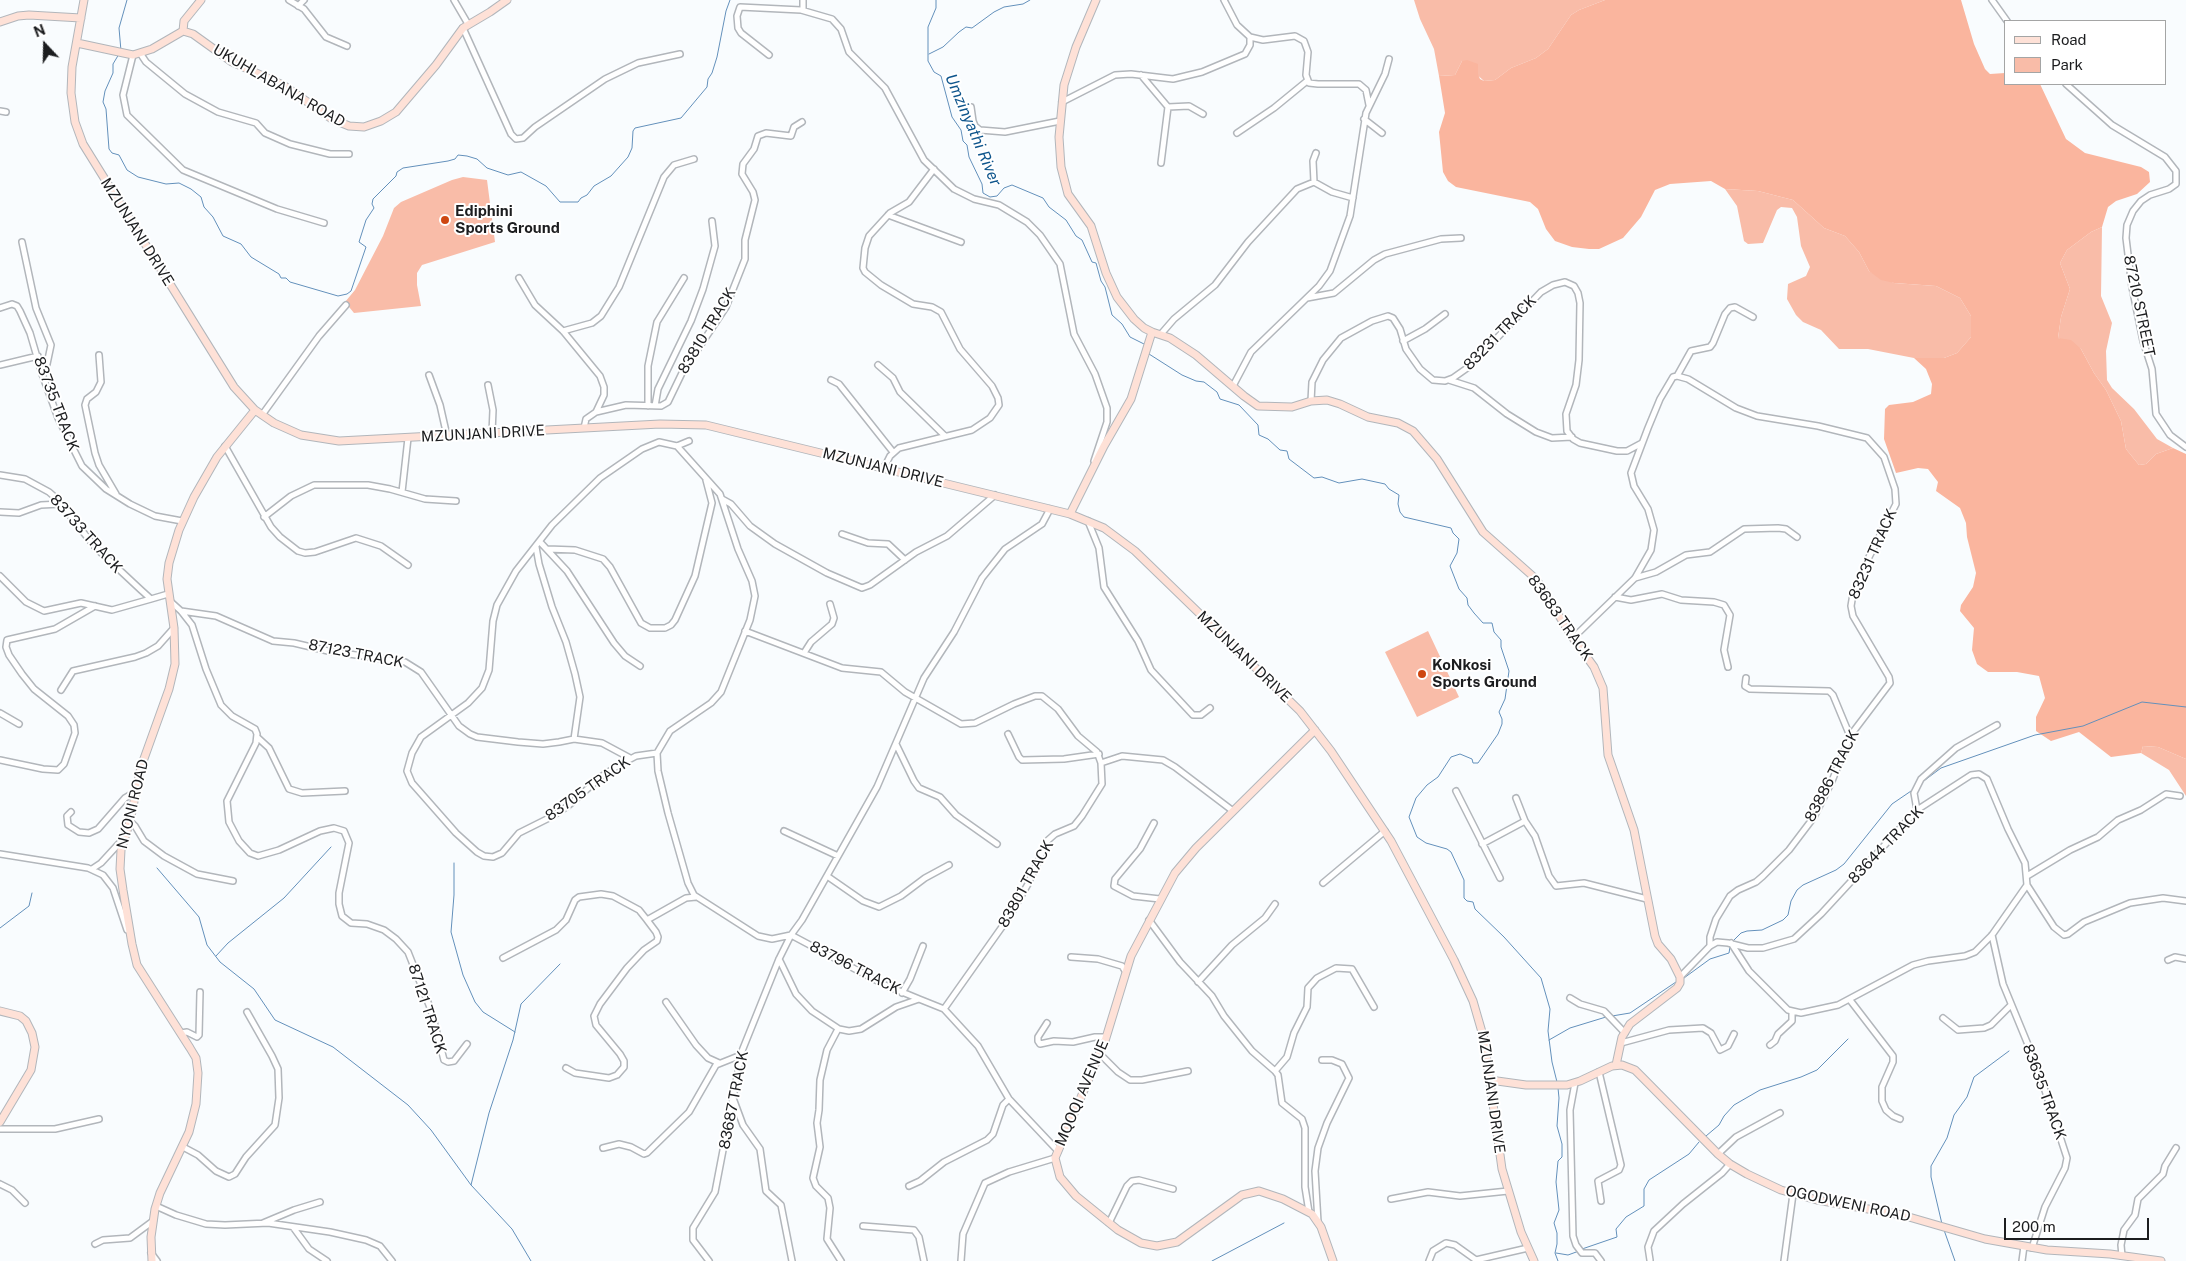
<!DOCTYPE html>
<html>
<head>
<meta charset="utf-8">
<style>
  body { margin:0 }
  #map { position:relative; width:2186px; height:1261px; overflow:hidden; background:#f9fcfe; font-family:"Public Sans",sans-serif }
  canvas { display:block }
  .legend { position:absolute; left:2004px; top:20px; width:162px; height:65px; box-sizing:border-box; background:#fff; border:1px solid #a4a5a5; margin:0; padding:6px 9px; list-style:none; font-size:15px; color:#1c1d1f }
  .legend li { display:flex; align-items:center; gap:10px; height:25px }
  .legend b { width:25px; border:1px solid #a4a5a5 }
  .north { position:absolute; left:20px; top:20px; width:50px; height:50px; -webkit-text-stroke:4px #fff; paint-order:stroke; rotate:339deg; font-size:14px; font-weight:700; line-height:20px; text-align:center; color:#1c1d1f }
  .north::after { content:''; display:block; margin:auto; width:18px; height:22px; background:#1c1d1f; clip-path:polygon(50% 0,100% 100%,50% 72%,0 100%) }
  .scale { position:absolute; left:2004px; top:1218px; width:145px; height:22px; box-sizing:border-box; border:2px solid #1c1d1f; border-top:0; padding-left:6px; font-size:15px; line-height:18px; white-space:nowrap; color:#1c1d1f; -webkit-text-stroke:4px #fff; paint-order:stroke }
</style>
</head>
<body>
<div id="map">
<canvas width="2186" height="1261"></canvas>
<ul class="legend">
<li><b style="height:6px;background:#fee1d7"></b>Road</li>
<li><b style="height:14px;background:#f9bca8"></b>Park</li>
</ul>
<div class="north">N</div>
<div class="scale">200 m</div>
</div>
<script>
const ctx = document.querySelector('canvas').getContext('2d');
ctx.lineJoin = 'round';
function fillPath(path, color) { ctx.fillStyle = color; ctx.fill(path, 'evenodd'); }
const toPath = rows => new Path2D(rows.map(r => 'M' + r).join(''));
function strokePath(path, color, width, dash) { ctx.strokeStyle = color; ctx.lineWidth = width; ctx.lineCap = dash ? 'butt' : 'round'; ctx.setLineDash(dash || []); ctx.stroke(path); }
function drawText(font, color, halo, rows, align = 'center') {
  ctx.font = font + ' "Public Sans",sans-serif'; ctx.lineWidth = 4; ctx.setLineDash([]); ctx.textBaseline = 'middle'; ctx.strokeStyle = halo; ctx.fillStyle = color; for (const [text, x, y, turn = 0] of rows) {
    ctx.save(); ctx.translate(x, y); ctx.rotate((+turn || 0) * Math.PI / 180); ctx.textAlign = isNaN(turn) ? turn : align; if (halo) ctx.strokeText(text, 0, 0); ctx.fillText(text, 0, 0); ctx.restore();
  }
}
fillPath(toPath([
  [1414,0,1605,0,1579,10,1571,15,1548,49,1536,58,1511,68,1495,80,1484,81,1462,61,1455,75,1439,76,1434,49,1420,19],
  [463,177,487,180,495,242,422,265,417,273,417,285,421,306,354,313,345,302,355,290,383,236,394,208,401,202,452,180],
  [1725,189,1758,191,1793,200,1824,228,1845,236,1859,252,1869,271,1894,283,1936,286,1960,298,1971,316,1971,337,1957,353,1944,358,1914,358,1868,349,1839,349,1821,330,1803,322,1796,315,1787,299,1788,284,1806,276,1810,267,1801,246,1797,217,1792,208,1781,207,1777,210,1763,243,1748,244,1744,241,1737,206],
  [2102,227,2101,296,2112,323,2106,351,2107,380,2112,388,2134,409,2157,439,2173,448,2156,454,2146,464,2139,465,2126,449,2121,421,2106,390,2094,373,2081,349,2058,338,2061,317,2070,289,2060,263,2067,250,2091,232],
  [1428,631,1459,697,1417,717,1385,652],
  [2143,746,2158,747,2186,759,2186,796,2169,770,2141,753]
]), '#f9bca8');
fillPath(toPath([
  [1605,0,1961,0,1974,44,1985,69,1990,74,2005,73,2005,84,2040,84,2066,139,2085,153,2141,167,2149,172,2150,182,2137,194,2116,201,2108,207,2102,227,2091,232,2067,250,2060,263,2070,289,2061,317,2058,338,2071,340,2081,349,2094,373,2106,390,2121,421,2126,449,2139,465,2146,464,2156,454,2173,448,2186,454,2186,759,2158,747,2143,746,2141,753,2111,757,2079,732,2051,741,2036,731,2036,717,2045,698,2039,676,2017,672,1988,672,1977,664,1972,650,1974,628,1960,611,1961,605,1973,587,1976,573,1967,537,1966,523,1960,508,1936,491,1938,482,1928,469,1918,468,1896,473,1884,439,1885,409,1889,405,1913,402,1931,394,1932,384,1926,369,1914,358,1944,358,1957,353,1971,337,1971,316,1960,298,1936,286,1894,283,1881,280,1869,271,1859,252,1845,236,1824,228,1793,200,1758,191,1725,189,1711,181,1670,184,1655,190,1641,217,1623,238,1599,249,1589,249,1572,247,1555,241,1546,229,1538,209,1530,202,1456,187,1448,181,1443,172,1439,132,1445,113,1439,76,1455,75,1462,61,1467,60,1478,64,1478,74,1480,79,1484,81,1495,80,1511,68,1536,58,1548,49,1571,15,1579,10]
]), '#fab59e');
strokePath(toPath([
  [936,0,936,8,928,27,928,61,934,72,941,76,952,117,961,130,963,141,967,145,969,157,982,184,983,193,990,197,997,196,1004,188,1012,185,1043,198,1049,207,1066,220,1076,236,1082,240,1092,262,1096,263,1101,281,1105,287,1112,315,1122,324,1130,337,1144,344],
  [121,51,119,28,127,0],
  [119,54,113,64,113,73,105,91,103,102,106,109,109,149,112,153,119,155,127,170,138,177,166,184,179,183,191,189,201,197,204,207,213,217,223,236,241,244,251,257,279,274,281,278,286,278,290,282,338,296,347,294,351,291,366,247,359,242,366,220,374,208,372,204,373,199,396,176,397,172,403,168,448,161,455,159,458,155,467,156,477,159,487,168,508,175,521,172,546,186,560,202,578,202,581,198,587,195,594,186,611,176,628,157,632,148,633,131,635,128,681,118,707,87,708,79,712,73,717,57,726,11,730,0],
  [929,54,943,47,959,32,966,27,972,28,994,12,1004,7,1023,4,1030,0],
  [1149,354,1182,375,1196,381,1204,382,1217,392,1220,399,1239,405,1258,425,1259,435,1268,439,1280,450,1287,451,1289,459,1314,478,1322,477,1339,483,1362,479,1385,484,1389,489,1399,495,1398,504,1400,512,1404,517,1451,528,1453,533,1459,539,1457,553,1450,566,1459,589,1467,598,1468,605,1474,613,1483,623,1492,623,1494,632,1501,640,1501,647,1509,671,1505,699,1499,712,1502,719,1502,724,1498,734,1478,763,1473,763,1472,759,1460,754,1451,757,1438,777,1427,785,1416,798,1409,817,1417,837,1426,843,1447,849,1451,852,1464,880,1464,898,1467,901,1473,902,1475,909,1504,937,1541,978,1550,1009,1548,1031,1552,1062,1557,1082],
  [1921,783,1941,768,2035,735,2083,726,2142,702,2186,707],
  [454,863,454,895,451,932,463,975,475,1002,483,1012,515,1032],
  [157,868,199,917,207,945,220,962,254,989,275,1020,333,1047,408,1105,431,1130,471,1185],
  [0,928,29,906,32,893],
  [1733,941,1741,933,1747,931,1762,930,1783,920,1788,915,1791,901,1797,890,1803,885,1836,870,1844,864,1892,804,1914,789],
  [216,956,228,943,284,898,331,847],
  [1684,978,1710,959,1729,953,1730,947],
  [1612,1016,1630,1013,1676,982],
  [1549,1040,1570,1028,1606,1017],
  [1706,1136,1719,1125,1724,1116,1734,1105,1760,1090,1801,1077,1817,1070,1848,1039],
  [1942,1224,1931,1177,1931,1166,1947,1138,1954,1115,1967,1097,1974,1077,2009,1051],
  [1944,1230,1955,1261],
  [1582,1249,1617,1237,1616,1229,1626,1217,1644,1206,1644,1189,1649,1180,1689,1154,1699,1142],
  [1556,1253,1568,1255,1579,1251],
  [531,1261,512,1229,471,1185,489,1113,513,1040,521,1004,560,964],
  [1212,1261,1284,1223],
  [1558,1261,1555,1253,1557,1244,1557,1233,1554,1223,1559,1210,1556,1182,1558,1161,1562,1157,1562,1144,1557,1126,1559,1098,1558,1088]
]), '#6390bb', 1);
const street = toPath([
  [289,0,304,9,326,37,347,46],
  [454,0,468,24],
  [1224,0,1237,25,1250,37,1263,40,1295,36,1304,41,1308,52,1306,75,1309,83,1318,84,1359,84,1366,90,1369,105],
  [1992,0,2007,21],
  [298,6,304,0],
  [803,10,803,0],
  [463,28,511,134,516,139,523,138,535,127,605,79,638,63,680,54],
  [140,53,146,62,185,94,218,112,256,123,265,133,290,144,330,154,349,154],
  [133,55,123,95,127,115,183,170,277,209,324,223],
  [769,55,741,33,738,28,737,16,740,7,801,10,832,19,841,29,849,52,885,88,924,160,954,189,974,199,999,205,1027,222,1040,235,1060,264,1074,334,1095,374,1107,408,1107,422,1094,461],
  [1141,75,1168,107,1161,163],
  [2066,84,2112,125,2165,157,2176,171,2176,184,2169,189,2150,195,2141,201,2133,211,2127,225,2126,238,2132,287,2143,341,2152,369,2156,414,2170,435,2186,447],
  [1062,102,1115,75,1131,74,1173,79,1202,72,1245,54,1250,45,1250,37],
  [971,107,973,121,975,126,980,130,1005,132,1060,121],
  [1168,107,1189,106,1203,114],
  [0,111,6,112],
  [1364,119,1382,133],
  [1237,133,1274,108,1307,81],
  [1314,182,1313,161,1316,153],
  [888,215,961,242],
  [22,242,36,308,51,345,47,364,42,374],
  [519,278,535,305,563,331,600,376,604,387,604,395,596,412],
  [1307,298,1334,293,1374,260,1385,254,1441,239,1461,238],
  [0,308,12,304,17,306,20,311,30,333,42,374,58,418,82,466,106,489,130,504,155,516,182,521],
  [563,331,592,323,601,316,619,287,664,177,674,165,694,159],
  [1161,334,1174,319,1215,285,1248,242,1297,189,1314,182,1332,192,1353,198],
  [1403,341,1425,329,1445,314],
  [99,355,101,382,96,392,87,399,85,405,95,453,99,465,116,494],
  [0,365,38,356],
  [878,365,893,378,900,392,945,436],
  [429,375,440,405,447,436],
  [1677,376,1691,351,1710,347,1713,343,1725,314,1730,308,1735,307,1753,317],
  [831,380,839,384,893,452],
  [1449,380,1474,388,1507,414,1536,432,1552,438,1572,437],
  [488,385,493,410,492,433],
  [1233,386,1251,352,1319,286,1330,271,1350,216,1366,113,1385,74,1389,59],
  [1311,401,1312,382,1323,360,1341,338,1372,321,1388,316,1393,318,1400,329,1406,349,1420,369,1433,380,1445,381,1453,378,1470,366,1541,292,1553,285,1565,282,1574,286,1578,293,1580,303,1579,360,1576,385,1566,414,1567,431,1573,439,1580,443,1617,451,1627,451,1642,443],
  [648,406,648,366,657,322,684,278],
  [655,406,658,389,691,321,703,289,715,246,712,221],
  [262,415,319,336,346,305],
  [584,428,586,419,596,412,626,405,661,406,668,402,682,373,726,307,745,259,745,240,755,200,753,192,742,174,743,164,754,149,758,136,766,133,791,136,794,127,802,122],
  [225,446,271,527,280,537,298,551,305,553,315,552,356,538,381,546,408,565],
  [677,446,720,494,738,549,752,581,755,596,750,620,721,692,711,703,670,731,657,753,658,771,668,813,688,883,694,895,758,936,772,939,791,935],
  [884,468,890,456,899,448,972,430,990,418,999,405,998,398,992,386,960,349,941,312,932,307,913,304,881,285,865,272,863,268,865,248,869,236,890,213,909,202,934,169],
  [0,475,25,479,49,492,57,499,95,547,141,590,151,599,168,594],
  [402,492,408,438],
  [722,499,731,504,750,526,775,544,827,573,862,588,870,585,916,552,947,536,995,495],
  [0,512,19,513,41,505,61,504],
  [264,517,291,496,314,485,368,485,390,489,425,499,456,501],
  [1088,521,1099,548,1104,587,1138,641,1151,670,1193,715,1201,715,1210,708],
  [842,534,868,543,888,544,905,560],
  [540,542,567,571,614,643,625,656,640,666],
  [547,549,575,550,603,559,610,567,641,623,650,628,665,628,671,625,675,620,695,576,712,503,706,480],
  [0,576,26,602,44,611,81,603,112,610,151,599],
  [1635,578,1656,572,1686,555,1710,552,1744,529,1778,528,1786,529,1797,537],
  [1615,597,1631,600,1662,594,1681,600,1714,602,1724,605,1730,615,1724,650,1728,667],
  [171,602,181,611,192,625,206,669,221,705,232,716,255,729,257,734,256,743,227,801,229,822,239,841,250,853,258,856,279,850,320,831,334,828,344,831,349,843,339,893,339,904,342,916,351,923,367,924,384,930,396,939,408,952,431,1010,444,1060,448,1062,454,1061,467,1044],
  [181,611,216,616,273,641,294,643,328,651,405,662,421,672,459,726,470,734,477,737,518,742,543,744,559,742,574,739,580,697,575,674,566,642,552,607,539,564,536,547],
  [745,631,842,668,881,672,905,692,961,724,975,723,1014,704,1035,696,1042,696,1058,709,1078,736,1097,752,1101,763],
  [1573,638,1635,578,1651,550,1654,530,1648,509,1634,486,1631,473,1648,428,1660,399,1673,377,1677,376,1688,379,1736,408,1757,416,1818,426,1867,438,1884,457,1895,489,1896,504,1869,557,1853,594,1851,606,1853,616,1889,677,1890,683,1850,736,1832,781,1814,817,1789,850,1763,876,1756,882,1738,890,1730,896,1716,919,1710,937,1710,946],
  [804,653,811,642,832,624,834,618,830,604],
  [1746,678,1745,686,1750,689,1829,691,1833,695,1850,736],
  [61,690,73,671,135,657,146,653,158,646,174,628],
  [0,713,19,724],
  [1008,734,1019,757,1022,760,1064,759,1099,754],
  [257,737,269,748,289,789,302,793,345,791],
  [574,739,602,743,630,758],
  [896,744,914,781,919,788,940,797,956,815,997,844],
  [657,753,636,756,619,765,602,776,568,806,551,817,519,833,502,853,493,857,484,856,477,852,456,833,412,783,407,771,412,753,421,737,468,703,482,688,489,670,493,621,497,605,516,571,552,525,600,478,642,449,659,442,677,446,689,441],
  [0,760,43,769,58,770,64,764,75,733,74,725,68,716,34,689,22,674,9,655,6,647,7,640,55,629,95,606],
  [1456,791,1500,878],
  [1516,798,1525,821,1535,836,1549,876,1556,886,1584,883,1647,899],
  [1917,810,1914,793,1921,779,1956,748,1997,725],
  [71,812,67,816,68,825,79,832,89,833,98,829,125,798,135,792],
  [130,821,135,826,144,841,164,856,197,874,233,881],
  [1154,823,1140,849,1115,879,1114,886,1133,896,1160,899],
  [784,831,838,856],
  [1482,844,1525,821],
  [0,854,88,868,103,875,113,888,127,930],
  [92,869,101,863,124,838],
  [827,876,863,901,879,907,901,896,925,878,949,865],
  [2027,876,2070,850,2098,837,2118,820,2141,810,2166,794,2180,796],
  [1323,883,1385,831],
  [2027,885,2054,927,2064,935,2068,934,2084,922,2130,903,2163,898,2186,901],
  [1149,920,1180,962,1212,996,1224,1016,1252,1051,1275,1071,1278,1075,1282,1103,1302,1119,1305,1128,1305,1187,1309,1212],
  [791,935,885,985,919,999],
  [1992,935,2003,984,2038,1069,2067,1158,2065,1168,2045,1207,2032,1248],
  [1071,957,1098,959,1122,966,1126,972],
  [503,958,556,930,566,920,575,900,579,897,601,894,613,896,639,910,647,920],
  [779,959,796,994,812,1011,839,1029,849,1031,861,1029,896,1007,919,999,944,1009,978,1046,1009,1099,1058,1151],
  [2168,960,2175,957,2186,959],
  [1680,977,1710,946,1717,942,1728,943,1748,948,1763,948,1794,939,1821,914,1917,810,1971,775,1979,774,1987,779,2008,829,2025,863,2027,885,1992,935,1975,952,1965,956,1928,961,1913,965,1838,1005,1801,1013,1788,1010,1749,971,1731,943],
  [1198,982,1232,945,1265,918,1275,904],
  [902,993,910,979,923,946],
  [1570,998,1580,1004,1604,1011,1625,1033],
  [1850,1000,1893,1056,1893,1062,1882,1087,1882,1101,1886,1110,1893,1116,1900,1119],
  [666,1002,696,1045,708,1058,719,1063],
  [944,1009,1009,917,1028,884,1047,841,1055,834,1074,826,1082,816,1102,784,1101,763,1122,756,1163,760,1175,767,1233,811],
  [1943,1018,1958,1030,1984,1028,1991,1025,2011,1005],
  [1047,1023,1038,1037,1038,1041,1040,1044,1054,1041,1073,1042,1095,1037,1106,1037],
  [838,1029,827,1050,820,1080,819,1110,817,1123,820,1147,813,1178,816,1186,828,1198,830,1208,827,1239,841,1261],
  [181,1033,187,1032,197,1037,199,1035,200,992],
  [1621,1043,1669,1030,1703,1028,1711,1033,1720,1050,1728,1046,1734,1034],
  [1770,1045,1775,1041,1778,1034,1792,1021,1792,1012],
  [1099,1053,1118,1072,1130,1080,1142,1080,1188,1071],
  [566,1068,575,1073,609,1078,617,1075,624,1067,624,1061,620,1054,596,1025,594,1016,600,1004,627,968,644,950,657,941,658,937,656,932,647,920,686,898,696,897],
  [1275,1071,1287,1057,1294,1033,1307,1007,1308,988,1317,978,1336,968,1352,969,1374,1007],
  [1599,1072,1621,1165,1619,1170,1598,1181,1601,1201],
  [1575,1083,1570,1110,1573,1236,1576,1245,1582,1253,1595,1253,1601,1261],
  [733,1098,743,1125,760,1149,766,1191,781,1205,792,1261],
  [0,1129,55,1129,99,1119],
  [183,1147,198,1155,216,1171,229,1177,235,1174,246,1157,275,1125,279,1098,278,1069,272,1056,247,1012],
  [603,1148,619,1144,631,1147,644,1154,647,1153,689,1112,716,1065,741,1055],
  [1718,1154,1736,1137,1780,1113],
  [0,1184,12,1190,25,1203],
  [909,1186,920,1181,944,1162,987,1140,993,1134,1003,1105,1009,1099],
  [1391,1199,1428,1192,1460,1196,1508,1191],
  [156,1206,176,1215,206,1224,225,1225,268,1223,330,1232,366,1240,380,1246,392,1261],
  [1318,1222,1315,1171,1318,1148,1327,1123,1349,1078,1342,1064,1332,1060,1322,1060],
  [263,1223,294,1210,320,1202],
  [1109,1223,1127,1186,1132,1181,1139,1180,1173,1189],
  [863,1226,914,1230,919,1237,924,1261],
  [293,1227,309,1249,327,1261],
  [95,1244,103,1240,130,1238,153,1221],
  [151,1253,157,1261],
  [2122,1256,2121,1245,2124,1230,2135,1215,2138,1199,2163,1174,2165,1166,2176,1148],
  [1650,1260,1648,1247,1654,1231,1683,1204,1722,1173,1730,1164],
  [709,1261,693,1240,693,1228,715,1192,742,1051,779,959,791,935,802,920,877,787,924,678,954,632,982,578,1005,549,1042,524,1050,509],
  [961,1261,963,1234,985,1183,1009,1172,1055,1158],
  [1429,1261,1433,1251,1446,1243,1455,1245,1476,1260,1528,1248],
  [1784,1261,1793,1194],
  [2022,1261,2024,1246]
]);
const secondary = toPath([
  [84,0,72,67,71,93,75,122,83,144,234,387,255,410,274,423,301,435,339,441,660,424,706,425,1070,514,1104,528,1135,551,1300,711,1331,751,1391,841,1454,960,1473,1001,1484,1039,1502,1169,1521,1232,1534,1261],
  [0,22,18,16,29,15,81,18],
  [183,31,193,34,232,62,283,85,332,119,349,126,364,127,381,121,396,112,436,65,463,28,490,12,507,0],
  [183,31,184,21,201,0],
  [77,43,133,55,152,49,183,31],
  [1152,332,1170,338,1196,355,1244,396,1258,406,1292,407,1311,401,1327,400,1340,404,1368,417,1398,423,1413,431,1437,459,1483,532,1536,579,1573,638,1594,667,1603,688,1608,755,1634,830,1655,936,1658,944,1671,959,1680,977,1680,983,1677,988,1630,1024,1622,1037,1616,1065],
  [1070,514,1104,446,1131,399,1152,332,1144,328,1134,319,1117,297,1106,273,1091,226,1068,194,1061,167,1059,137,1064,85,1076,47,1096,0],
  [1315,730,1196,848,1175,873,1131,956,1105,1041,1055,1158,1060,1177,1076,1196,1118,1230,1141,1243,1157,1246,1177,1242,1242,1195,1259,1191,1283,1199,1312,1214,1321,1227,1333,1261],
  [0,1011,20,1016,26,1021,32,1033,35,1047,31,1070,0,1122],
  [1490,1080,1526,1085,1567,1085,1580,1081,1612,1066,1622,1065,1635,1070,1643,1078,1718,1154,1730,1164,1747,1174,1781,1190,1817,1200,1902,1215,1985,1239,2047,1250,2110,1254,2161,1261],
  [152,1261,151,1237,155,1209,160,1193,189,1132,196,1104,198,1073,196,1058,190,1048,137,965,132,944,123,890,120,869,121,850,130,821,141,767,169,689,175,664,174,628,167,579,169,563,179,530,194,497,217,457,255,410]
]);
strokePath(street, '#b2b6bb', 8);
strokePath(secondary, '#b2b6bb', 9);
strokePath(street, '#fff', 5);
strokePath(secondary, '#fee1d7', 7);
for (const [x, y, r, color] of [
  [445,220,5,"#ce4711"],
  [1422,674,5,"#ce4711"]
]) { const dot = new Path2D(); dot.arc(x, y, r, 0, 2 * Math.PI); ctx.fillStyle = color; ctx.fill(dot); strokePath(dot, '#fff', 2); }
drawText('15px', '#1c1d1f', '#fff', [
  ["UKUHLABANA ROAD",279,86,30],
  ["MZUNJANI DRIVE",137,232,58],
  ["87210 STREET",2139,306,78],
  ["83810 TRACK",707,331,-59],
  ["83231 TRACK",1500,333,-46],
  ["83735 TRACK",56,404,69],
  ["MZUNJANI DRIVE",483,434,-3],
  ["MZUNJANI DRIVE",883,468,14],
  ["83733 TRACK",86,534,48],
  ["83231 TRACK",1873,554,-66],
  ["83683 TRACK",1560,618,55],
  ["87123 TRACK",356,654,11],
  ["MZUNJANI DRIVE",1244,657,44],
  ["83886 TRACK",1832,776,-63],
  ["83705 TRACK",588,789,-35],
  ["NYONI ROAD",133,804,-76],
  ["83644 TRACK",1886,845,-46],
  ["83801 TRACK",1026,884,-61],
  ["83796 TRACK",855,968,27],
  ["87121 TRACK",427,1009,72],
  ["MZUNJANI DRIVE",1491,1092,82],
  ["83635 TRACK",2044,1092,70],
  ["MQOQI AVENUE",1082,1093,-67],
  ["83687 TRACK",734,1100,-79],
  ["OGODWENI ROAD",1848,1204,12]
]);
drawText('bold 15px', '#1c1d1f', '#fff', [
  ["Ediphini",455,211],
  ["Sports Ground",455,228],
  ["KoNkosi",1432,665],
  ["Sports Ground",1432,682]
], 'left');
drawText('italic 16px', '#0e558c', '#fff', [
  ["Umzinyathi River",973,130,67]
]);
</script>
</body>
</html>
